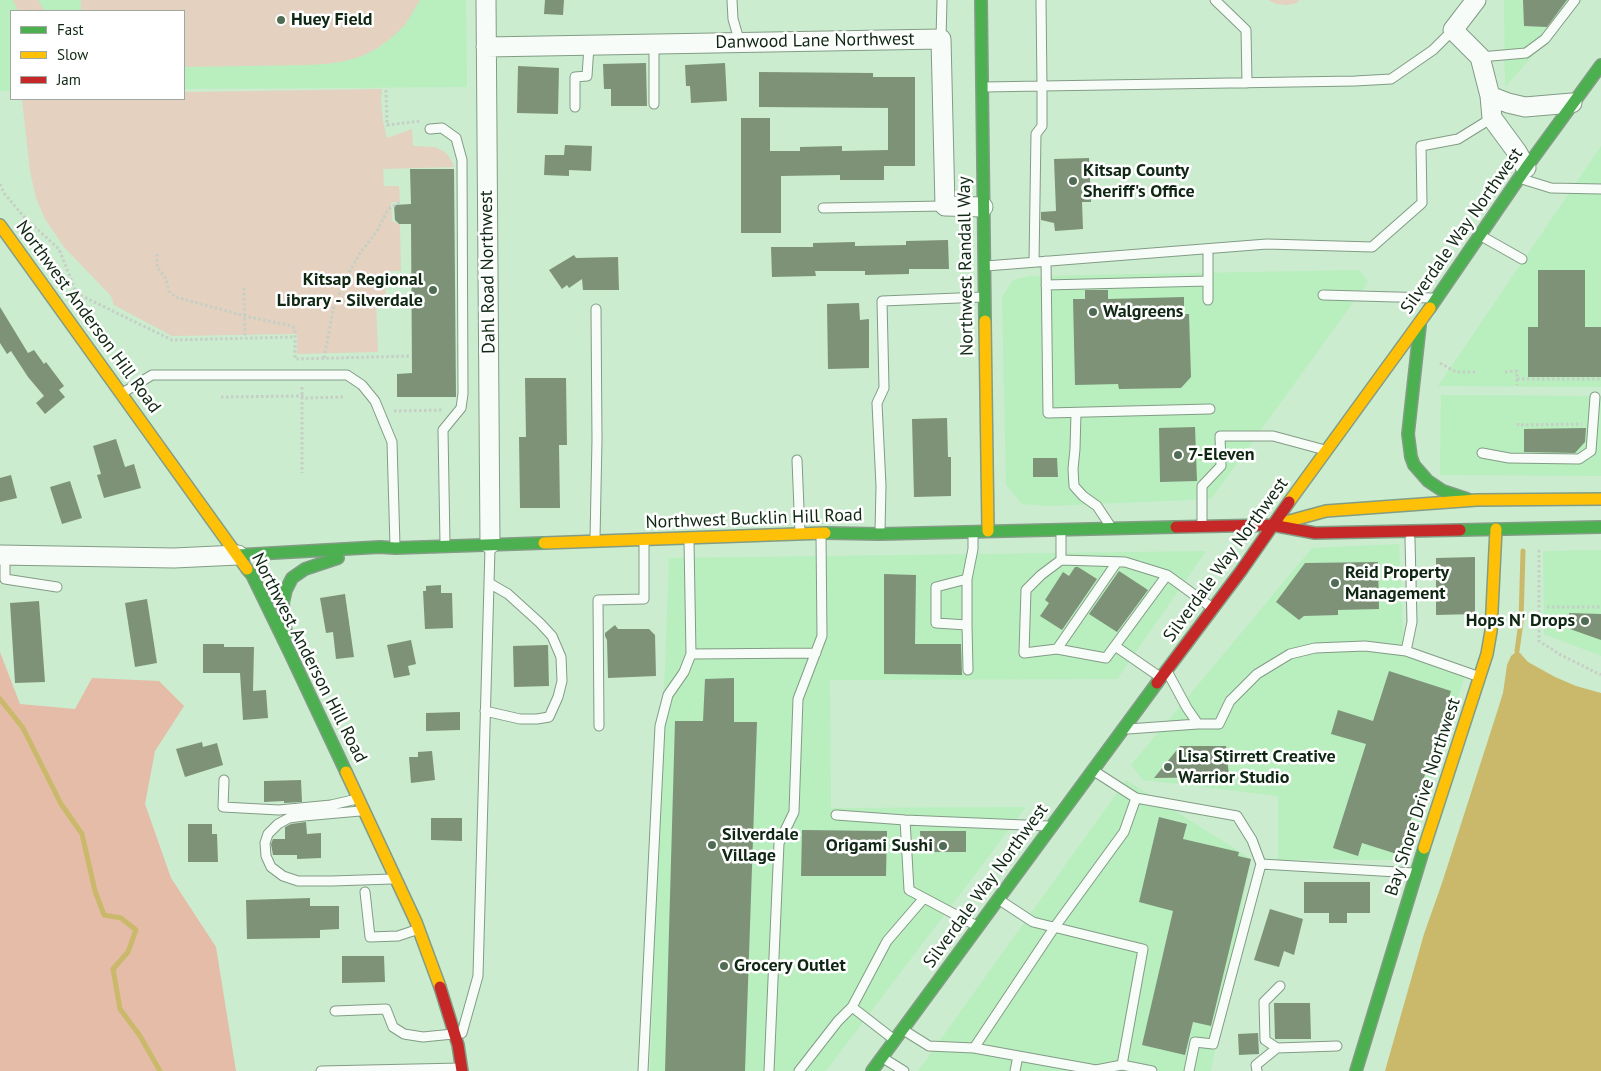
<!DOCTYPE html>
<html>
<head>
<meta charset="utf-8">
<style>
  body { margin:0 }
  #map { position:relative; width:1601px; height:1071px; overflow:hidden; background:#cbecce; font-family:"PT Sans",sans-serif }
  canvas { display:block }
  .legend { position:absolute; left:10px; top:10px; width:175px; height:90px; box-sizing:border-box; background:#fff; border:1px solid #9fa9a1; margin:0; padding:6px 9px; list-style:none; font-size:15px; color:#0f2713 }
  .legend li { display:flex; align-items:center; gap:10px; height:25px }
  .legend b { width:25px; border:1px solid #9fa9a1 }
</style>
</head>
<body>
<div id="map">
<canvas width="1601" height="1071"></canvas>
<ul class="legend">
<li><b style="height:6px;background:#4caf50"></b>Fast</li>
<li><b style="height:6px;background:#ffc107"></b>Slow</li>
<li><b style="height:6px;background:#c62828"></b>Jam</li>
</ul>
</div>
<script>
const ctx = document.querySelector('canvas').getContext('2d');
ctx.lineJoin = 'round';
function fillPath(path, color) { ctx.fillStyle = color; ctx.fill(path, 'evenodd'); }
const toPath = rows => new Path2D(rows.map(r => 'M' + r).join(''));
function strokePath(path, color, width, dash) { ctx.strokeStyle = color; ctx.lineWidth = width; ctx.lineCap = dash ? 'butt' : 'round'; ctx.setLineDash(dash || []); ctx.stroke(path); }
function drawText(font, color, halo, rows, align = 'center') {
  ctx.font = font + ' "PT Sans",sans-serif'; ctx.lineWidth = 5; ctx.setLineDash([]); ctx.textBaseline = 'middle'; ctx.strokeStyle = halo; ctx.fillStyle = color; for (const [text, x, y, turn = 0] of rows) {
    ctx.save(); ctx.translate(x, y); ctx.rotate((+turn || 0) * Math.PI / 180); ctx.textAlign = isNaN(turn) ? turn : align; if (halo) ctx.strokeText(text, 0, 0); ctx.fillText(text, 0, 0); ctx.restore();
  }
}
fillPath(toPath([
  [0,0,466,0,467,87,184,89,184,11,11,11,11,91,0,91],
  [1504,0,1583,0,1505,87],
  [1601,146,1601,387,1438,386],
  [1360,270,1368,282,1211,499,1049,506,1022,504,1006,485,1002,297,1013,280,1030,276],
  [1441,395,1601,396,1601,476,1440,475],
  [1399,544,1404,654,1465,675,1404,860,1278,860,1278,796,1143,780,1131,765,1312,548],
  [1601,550,1601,656,1544,634,1543,551],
  [1206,551,1117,679,830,680,831,808,1026,807,826,1071,650,1071,669,558],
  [1126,780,1251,859,1211,1071,918,1071]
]), '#b9eebf');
fillPath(toPath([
  [13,0,38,0,45,11,18,11],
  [81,0,420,0,405,25,391,38,376,49,362,56,345,61,326,64,306,65,184,67,184,11,81,11],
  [1268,0,1299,0,1297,3,1287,5,1276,4],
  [382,89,381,101,383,121,387,138,412,129,413,146,435,147,445,152,450,158,454,167,383,169,384,186,399,186,400,201,391,203,392,221,400,225,401,271,387,271,385,299,376,299,378,352,297,354,297,334,172,336,114,305,111,296,64,247,45,219,36,198,30,171,22,99,184,99,184,92]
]), '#e4d1bf');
fillPath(toPath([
  [0,652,20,704,75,709,92,678,159,681,184,706,155,751,145,804,171,878,216,947,236,1071,0,1071]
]), '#e4bca7');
fillPath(toPath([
  [1517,651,1520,653,1528,662,1555,677,1576,686,1601,693,1601,1071,1385,1071,1424,934,1442,883,1498,709,1503,693,1507,665,1511,656]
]), '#cab96a');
strokePath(toPath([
  [1517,651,1521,622,1523,551],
  [0,699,23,728,61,804,82,834,95,891,104,915,121,918,136,930,128,952,113,969,120,1009,140,1036,160,1071]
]), '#cab96a', 5);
fillPath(toPath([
  [545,0,564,0,563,15,544,14],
  [1523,0,1567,0,1547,27,1524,26],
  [646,63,647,106,611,106,611,89,604,89,603,64],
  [725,63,727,101,691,103,690,86,686,86,685,65],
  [518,66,559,68,558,114,517,113],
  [759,72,873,73,873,77,915,77,915,166,884,166,884,180,840,180,840,175,781,176,781,233,741,233,741,118,770,118,770,151,800,151,800,147,842,146,842,151,888,150,888,108,759,107],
  [565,145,592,146,591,171,569,170,569,176,544,175,545,155,564,155],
  [1089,158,1091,202,1082,202,1083,229,1055,231,1054,223,1041,220,1041,212,1056,211,1054,159],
  [410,169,454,169,456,397,397,397,397,374,412,373,411,224,399,224,395,220,394,205,411,204],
  [948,240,949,269,909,269,909,274,865,275,865,271,815,271,816,276,772,277,771,247,813,247,813,243,855,242,855,246,906,245,906,241],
  [574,255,576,258,618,257,619,290,583,290,582,279,569,288,567,285,562,289,549,270],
  [1538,270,1585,270,1585,327,1601,327,1601,377,1528,377,1528,327,1538,327],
  [1085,290,1108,290,1108,299,1184,297,1184,314,1189,314,1191,377,1181,388,1119,389,1118,384,1075,385,1073,299,1085,299],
  [859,303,860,320,869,319,869,368,828,369,827,304],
  [0,307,28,353,34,350,44,364,46,362,64,386,59,390,65,397,45,414,36,403,44,396,28,377,11,351,7,354,0,343],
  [525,378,566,378,567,445,559,445,560,508,520,508,519,437,526,437],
  [947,418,948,457,951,457,951,496,914,497,912,419],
  [1195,427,1197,481,1160,482,1159,428],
  [1586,428,1585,442,1575,453,1524,452,1524,429],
  [116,439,125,467,134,464,141,488,104,498,97,475,101,474,93,446],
  [1033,458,1057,458,1058,477,1033,477],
  [11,475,17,498,0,502,0,478],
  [70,481,82,518,62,524,50,487],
  [1475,557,1475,614,1436,615,1436,558],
  [1378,562,1379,609,1338,610,1338,615,1304,616,1299,620,1276,602,1305,563],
  [1075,567,1078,567,1097,579,1062,630,1040,616,1049,603,1045,600,1063,572,1069,576],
  [1119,571,1148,590,1117,632,1089,614],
  [884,574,916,575,915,644,961,644,962,675,884,674],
  [441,585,441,593,452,593,453,628,425,629,423,591,426,591,426,586],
  [345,594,354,657,336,659,333,632,326,633,320,598],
  [147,599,157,663,135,667,125,603],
  [39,601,45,682,15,683,10,603],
  [1569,613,1601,614,1601,640,1570,629],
  [615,625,618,629,649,629,655,635,656,676,608,678,607,640,605,636,605,633],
  [411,640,416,664,408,666,410,675,394,678,387,645],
  [203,644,224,644,224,647,254,647,253,691,266,690,268,718,243,720,240,673,203,673],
  [548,645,549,686,514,687,513,646],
  [1389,671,1451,691,1400,855,1362,843,1358,856,1333,848,1366,744,1331,734,1338,710,1373,721],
  [734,678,734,722,757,722,745,1071,665,1071,675,721,703,721,705,679],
  [460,712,460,730,426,731,426,713],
  [202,742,203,747,217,743,223,765,185,777,176,749],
  [1180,746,1226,746,1229,777,1154,778],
  [432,751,435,780,411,783,409,757,418,757,418,752],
  [301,780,302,802,284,803,284,801,264,802,264,781],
  [1159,817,1187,824,1183,839,1239,852,1238,856,1251,859,1211,1026,1193,1022,1185,1055,1142,1045,1173,911,1139,902],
  [431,818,462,818,462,841,431,840],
  [306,822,307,834,321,833,321,858,297,859,297,855,273,855,271,844,273,839,285,839,285,827,291,824],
  [188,824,212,824,212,834,217,834,218,862,188,862],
  [802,830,887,831,886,876,801,876],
  [920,831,966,831,966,852,921,852],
  [1304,882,1370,882,1370,913,1347,913,1347,923,1329,923,1329,913,1304,913],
  [310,898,310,906,339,906,339,929,320,930,320,938,247,939,246,900],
  [1270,909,1303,919,1294,955,1284,951,1279,967,1254,960],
  [342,956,384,956,385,982,342,983],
  [1274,1003,1310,1003,1311,1039,1275,1039],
  [1258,1033,1259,1054,1239,1055,1238,1034]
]), '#7e9278');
const lane = toPath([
  [732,0,733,19,740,43],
  [1041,0,1042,86,1355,81,1391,79,1433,50,1453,30],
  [1215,0,1246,30,1247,83],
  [941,39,942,0],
  [654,44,654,104],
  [1480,57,1526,53,1545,39,1575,0],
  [984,87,1042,86,1042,126,1036,134,1034,262],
  [575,107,575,77,587,76,589,46],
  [430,129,442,128,456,138,462,160,463,394,461,408,443,430,445,544],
  [1522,179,1551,188,1601,189],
  [823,208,945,206],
  [1483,237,1522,259],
  [1046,261,1048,413,1210,409],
  [986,266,1267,244,1372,247,1422,203,1421,146,1458,139,1492,118],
  [1046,285,1208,281],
  [1323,295,1432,298],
  [1208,300,1208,249],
  [124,392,152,375,347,375,362,385,375,401,392,442,395,546],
  [1076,413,1075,449,1073,469,1074,486,1083,496,1097,506,1109,524],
  [1482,453,1509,458,1579,459,1591,451,1595,397],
  [797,460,800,533],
  [1202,524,1202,486,1221,466,1220,436,1273,436,1325,450],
  [880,531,881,486,877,403,884,388,882,301,984,297],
  [595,539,597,440,596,309],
  [689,541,691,654,816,653],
  [5,555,5,579,57,587],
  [1061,560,1061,532],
  [1167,575,1106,658,1057,649,1024,653,1026,590,1041,575,1061,560,1125,562,1167,575,1211,607],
  [967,625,967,579],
  [1115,646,1160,677],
  [1057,649,1117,562],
  [1406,651,1412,622,1410,539],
  [968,670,967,625,936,623,936,587,967,579,973,549,973,534],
  [485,711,520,719,537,719,549,717,558,697,562,681,561,657,552,636,540,623,508,594,489,583],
  [1198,724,1219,724,1230,701,1257,674,1290,654,1315,648,1365,646,1406,651,1477,676],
  [599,726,598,600,644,599,644,541],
  [1128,729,1198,724,1187,708,1168,673],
  [1094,771,1136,798,1237,816,1252,840,1261,864,1414,873],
  [224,780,223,807,279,810,331,805,357,799],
  [360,811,304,816,289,818,278,824,268,834,265,843,266,856,271,867,283,876,298,881,332,881,392,879],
  [836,815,905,820,1048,826],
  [905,820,909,890,975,925],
  [365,892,370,937,398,936,416,930],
  [1001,901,1033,922,1143,949,1122,1065],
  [335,1011,386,1009,393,1027,404,1034,423,1037,453,1034],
  [905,1031,929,1046,974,1048,1096,1070,1122,1065,1152,1071],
  [462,1033,478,976,490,548],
  [892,1038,852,1007,887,941,924,898],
  [974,1048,1054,928,1124,832,1136,798],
  [1277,1048,1265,1040,1264,1002,1280,986],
  [883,1058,904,1071],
  [321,1071,461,1068],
  [643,1071,660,726,668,695,684,672,691,654],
  [769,1071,779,843,794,812,798,699,822,636,821,535],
  [799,1071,838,1021,852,1007],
  [1015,1071,1018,1056],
  [1189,1071,1195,1042,1213,1044,1261,864],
  [1257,1071,1256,1065,1277,1048,1337,1046]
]);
const street = toPath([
  [486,0,490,544],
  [1476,0,1453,30,1480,57,1490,96,1492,118,1517,152,1526,168],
  [486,47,941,39,945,206,983,207],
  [1490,96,1508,103,1525,107,1572,103],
  [0,555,174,558,238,555]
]);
const fast = toPath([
  [981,0,985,321],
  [1430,308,1526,168,1601,65],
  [1420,325,1408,434,1411,457,1414,465,1428,481,1443,491,1467,499],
  [1460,530,1601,527],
  [825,533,880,534,1176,527],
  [238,555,380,547,395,548,544,543],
  [247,569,252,575,289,651,346,772],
  [286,634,283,603,286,590,292,578,305,569,338,558],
  [872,1071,1157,683],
  [1356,1071,1424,848]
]);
const slow = toPath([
  [0,225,247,569],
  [985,321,988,531],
  [1289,502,1430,308],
  [1282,523,1326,511,1477,500,1601,499],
  [544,543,825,533],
  [346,772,416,922,440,987],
  [1424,848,1487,654,1491,631,1496,529]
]);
const jam = toPath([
  [1176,527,1272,525,1315,533,1460,530],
  [1157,683,1241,571,1289,502],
  [440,987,458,1045,462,1071]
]);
strokePath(lane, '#829c85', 11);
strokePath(street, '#829c85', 21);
strokePath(fast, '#829c85', 14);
strokePath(slow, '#829c85', 14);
strokePath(jam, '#829c85', 14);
strokePath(toPath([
  [386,90,387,125,421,121],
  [0,184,4,193,25,218,59,249,76,292],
  [157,254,157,267,165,277,169,291,175,297,249,317,292,326,295,329,295,359,412,356],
  [244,288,245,338],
  [76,293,172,340,295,337],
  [324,358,333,310,344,281,360,253,377,231,386,213,390,208,400,202],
  [1440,363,1456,372,1477,372],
  [1505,372,1517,371,1517,385],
  [1517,379,1601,379],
  [302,387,302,473],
  [221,397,302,396,306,398,344,397],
  [394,411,444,410],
  [1518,423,1518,425,1582,424],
  [1539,550,1539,641,1561,655,1601,675],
  [1547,607,1601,607]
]), '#c6cfc6', 3, [2.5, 2.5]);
strokePath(lane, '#f7fcf8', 9);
strokePath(street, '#f7fcf8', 19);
strokePath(fast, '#4caf50', 11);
strokePath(slow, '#ffc107', 11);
strokePath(jam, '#c62828', 11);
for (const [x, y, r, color] of [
  [281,20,5,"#516c54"],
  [1073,181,5,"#516c54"],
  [433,290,5,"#516c54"],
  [1093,312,5,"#516c54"],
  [1178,455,5,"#516c54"],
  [1335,583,5,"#516c54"],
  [1585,621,5,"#516c54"],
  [1168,767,5,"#516c54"],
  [712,845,5,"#516c54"],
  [943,846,5,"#516c54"],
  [724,966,5,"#516c54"]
]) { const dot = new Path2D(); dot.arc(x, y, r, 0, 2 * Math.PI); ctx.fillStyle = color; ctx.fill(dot); strokePath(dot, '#fff', 2); }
drawText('bold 18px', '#0f2713', '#fff', [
  ["Huey Field",291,20],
  ["Kitsap County",1083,171],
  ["Sheriff's Office",1083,192],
  ["Kitsap Regional",423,280,"right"],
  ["Library - Silverdale",423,301,"right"],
  ["Walgreens",1103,312],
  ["7-Eleven",1188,455],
  ["Reid Property",1345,573],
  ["Management",1345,594],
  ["Hops N' Drops",1575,621,"right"],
  ["Lisa Stirrett Creative",1178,757],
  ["Warrior Studio",1178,778],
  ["Silverdale",722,835],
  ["Village",722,856],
  ["Origami Sushi",933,846,"right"],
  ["Grocery Outlet",734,966]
], 'left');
drawText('18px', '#0f2713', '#fff', [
  ["Danwood Lane Northwest",815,41,-1],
  ["Silverdale Way Northwest",1462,231,-55],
  ["Northwest Randall Way",966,266,-91],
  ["Dahl Road Northwest",488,272,-91],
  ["Northwest Anderson Hill Road",88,317,54],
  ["Northwest Bucklin Hill Road",754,519,-2],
  ["Silverdale Way Northwest",1226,560,-54],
  ["Northwest Anderson Hill Road",309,658,63],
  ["Bay Shore Drive Northwest",1423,797,-72],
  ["Silverdale Way Northwest",986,886,-54]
]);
</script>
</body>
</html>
